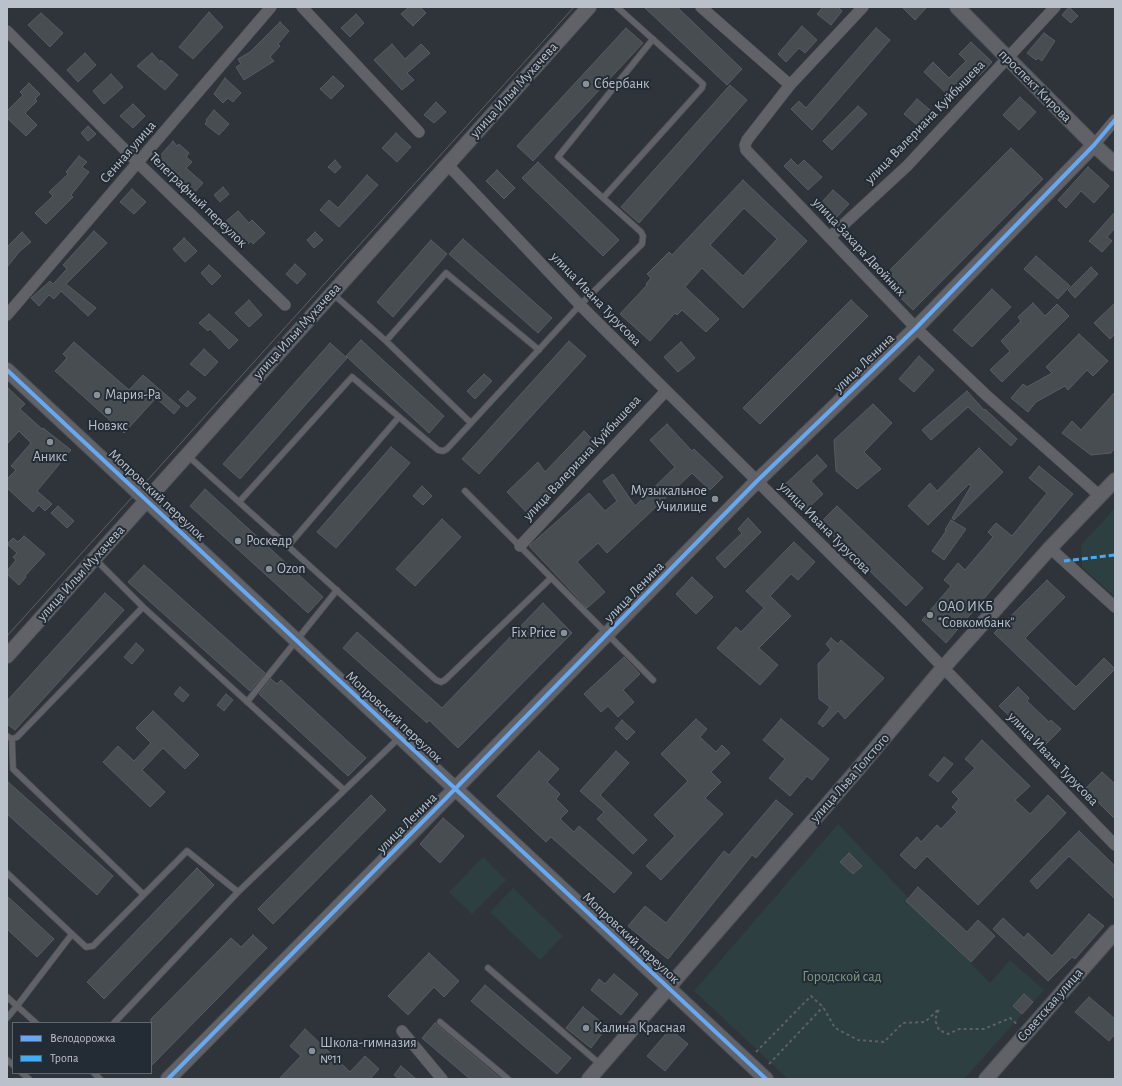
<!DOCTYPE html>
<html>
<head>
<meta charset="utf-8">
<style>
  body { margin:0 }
  #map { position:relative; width:1122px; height:1086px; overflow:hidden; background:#2f343a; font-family:"Alegreya Sans",sans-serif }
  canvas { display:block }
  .frame { position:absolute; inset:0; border:8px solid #bbc1ca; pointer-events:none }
  .legend { position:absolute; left:12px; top:1022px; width:140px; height:52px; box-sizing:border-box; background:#232b35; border:1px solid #606771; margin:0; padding:5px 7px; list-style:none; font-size:12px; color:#bbc1ca }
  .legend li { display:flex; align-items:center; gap:8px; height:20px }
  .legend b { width:20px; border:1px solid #606771 }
</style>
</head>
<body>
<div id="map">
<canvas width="1122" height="1086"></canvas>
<div class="frame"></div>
<ul class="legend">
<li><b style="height:5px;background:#66a8f1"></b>Велодорожка</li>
<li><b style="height:5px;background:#42abf6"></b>Тропа</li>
</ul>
</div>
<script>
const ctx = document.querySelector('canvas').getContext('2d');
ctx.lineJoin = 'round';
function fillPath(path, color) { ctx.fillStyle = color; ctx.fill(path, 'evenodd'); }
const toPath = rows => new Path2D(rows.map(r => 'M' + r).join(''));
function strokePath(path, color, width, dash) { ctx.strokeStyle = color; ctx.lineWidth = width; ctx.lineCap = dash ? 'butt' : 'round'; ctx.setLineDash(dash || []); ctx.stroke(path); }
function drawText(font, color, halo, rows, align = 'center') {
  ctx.font = font + ' "Alegreya Sans",sans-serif'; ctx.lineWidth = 4; ctx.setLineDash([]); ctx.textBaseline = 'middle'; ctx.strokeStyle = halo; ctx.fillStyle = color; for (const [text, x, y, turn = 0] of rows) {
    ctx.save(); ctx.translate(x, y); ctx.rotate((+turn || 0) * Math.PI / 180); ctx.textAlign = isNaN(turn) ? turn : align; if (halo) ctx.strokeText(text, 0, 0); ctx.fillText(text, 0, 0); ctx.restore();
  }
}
fillPath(toPath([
  [1115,508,1115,597,1082,567,1081,545],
  [838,824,990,983,1010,960,1044,990,964,1079,788,1079,694,991],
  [483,857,506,880,472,914,449,892],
  [513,888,563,936,540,960,490,912]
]), '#2d3f40');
const building = toPath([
  [409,7,420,7,426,13,413,26,401,14,409,7],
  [644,7,677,7,742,69,727,85,644,7],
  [823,7,838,7,842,11,831,25,817,14,823,7],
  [902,7,927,7,915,20,902,7],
  [1069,7,1078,16,1071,23,1062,15,1069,7],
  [209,12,223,27,193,59,179,47,209,12],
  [41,13,63,33,50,47,28,25,41,13],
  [356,14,364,23,350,37,341,28,356,14],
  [280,22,289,31,278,44,280,46,270,57,274,61,244,80,236,67,241,64,238,59,250,52,280,22],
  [802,26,817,40,805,53,799,48,786,62,778,54,802,26],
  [626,28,643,43,533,161,517,146,626,28],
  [876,28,890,40,812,130,791,109,799,101,806,108,876,28],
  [1044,33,1055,41,1042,61,1038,58,1036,60,1027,53,1044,33],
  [971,42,992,62,979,76,977,73,952,99,924,72,933,62,949,78,966,61,959,54,971,42],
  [392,44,405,59,421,44,430,53,407,73,414,80,402,90,374,60,392,44],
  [85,53,96,65,78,82,67,70,85,53],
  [152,53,160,62,161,60,178,75,165,90,137,66,152,53],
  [111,74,123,87,104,104,93,91,111,74],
  [333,76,344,86,331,99,320,89,333,76],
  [225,78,241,93,233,102,228,98,223,103,214,94,225,78],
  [29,83,40,94,35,99,37,101,25,113,37,125,26,136,7,118,7,111,23,95,20,92,29,83],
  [730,85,747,100,639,223,621,207,730,85],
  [1020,97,1036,112,1019,130,1003,115,1020,97],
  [917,99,936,115,923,130,904,114,917,99],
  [436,102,446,112,434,123,424,115,436,102],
  [133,104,145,116,133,128,120,116,133,104],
  [858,106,867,114,832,150,823,141,858,106],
  [214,110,229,124,219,135,205,124,207,121,206,120,214,110],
  [88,126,96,134,88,141,81,133,88,126],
  [396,133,411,147,397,162,382,148,396,133],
  [173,141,177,146,179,144,189,153,186,157,192,162,186,168,203,183,192,195,177,180,180,176,159,157,173,141],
  [1011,148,1043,179,913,310,881,279,1011,148],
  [79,156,87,162,82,167,89,172,71,195,73,197,46,224,35,213,53,196,49,192,68,174,66,172,79,156],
  [791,159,798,166,804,160,822,177,808,190,784,166,791,159],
  [335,160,341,167,335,173,328,167,335,160],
  [538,162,619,240,603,256,522,178,538,162],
  [1088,167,1109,186,1094,203,1081,191,1066,208,1058,200,1088,167],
  [497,170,515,188,504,199,486,181,497,170],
  [367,175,378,185,339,227,320,210,329,200,338,208,367,175],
  [743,180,807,241,743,308,702,268,685,287,719,319,706,332,682,310,677,315,675,313,650,341,620,314,647,285,646,284,651,278,647,274,669,252,672,255,743,180],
  [744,208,777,239,743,276,710,245,744,208],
  [223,187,229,194,220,202,214,195,223,187],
  [132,189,146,202,134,214,120,202,132,189],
  [833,190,849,204,835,219,820,204,833,190],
  [238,211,249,223,252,220,265,233,253,244,251,241,247,245,224,223,238,211],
  [1115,212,1115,228,1107,237,1112,241,1102,252,1089,241,1115,212],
  [94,231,107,243,66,284,96,308,88,316,61,291,54,299,49,295,39,306,31,298,50,281,53,284,67,269,63,265,94,231],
  [22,232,31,242,20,251,7,267,7,247,22,232],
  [315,232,323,240,314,248,307,240,315,232],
  [184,238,197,251,185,262,173,249,184,238],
  [463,239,552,318,538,333,449,254,463,239],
  [431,240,447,254,393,317,377,302,431,240],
  [1036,256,1070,286,1058,299,1024,269,1036,256],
  [295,264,306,274,297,284,286,274,295,264],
  [209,265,221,276,212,285,201,273,209,265],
  [1091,267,1098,274,1075,298,1068,290,1091,267],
  [992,289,1011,307,972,347,953,330,992,289],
  [249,300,262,315,249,327,235,313,249,300],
  [851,300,868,316,760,424,743,408,851,300],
  [1033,303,1045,316,1057,304,1069,316,1002,382,990,370,1010,351,1001,341,1021,321,1018,317,1033,303],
  [1115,303,1115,334,1110,339,1094,323,1115,303],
  [209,314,238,340,229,349,210,329,208,331,199,323,209,314],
  [1079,334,1108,361,1093,376,1087,370,1068,390,1065,386,1036,402,1028,412,1011,398,1023,384,1027,387,1052,373,1046,367,1079,334],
  [361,340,444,416,429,433,346,356,361,340],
  [569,341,586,356,479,474,462,459,569,341],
  [74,342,129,390,143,375,180,407,174,414,156,398,124,433,55,371,67,358,63,354,74,342],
  [681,342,695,358,678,372,664,357,681,342],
  [330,343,347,358,240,479,223,464,330,343],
  [204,349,218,362,205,376,190,364,204,349],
  [919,356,934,370,914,392,899,379,919,356],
  [484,374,492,381,475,399,467,391,484,374],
  [7,387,25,404,20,409,42,429,43,428,71,450,37,491,52,504,45,511,39,505,33,512,7,488,7,479,16,470,11,466,31,443,19,431,7,444,7,387],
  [188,391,196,398,187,407,179,400,188,391],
  [967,391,984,410,985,409,1017,439,1011,446,968,407,931,440,922,430,967,391],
  [1115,392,1115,448,1111,453,1091,455,1062,433,1072,421,1081,430,1115,392],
  [873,404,892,423,864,452,881,469,857,489,836,471,834,440,873,404],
  [667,424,692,451,694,449,723,477,710,490,692,473,607,553,598,543,577,562,605,592,587,608,529,546,589,493,605,511,617,501,603,481,613,474,635,506,675,467,650,440,667,424],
  [584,431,599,446,529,515,507,492,538,462,545,472,584,431],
  [391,447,410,463,336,548,317,532,391,447],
  [979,448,1003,472,954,520,952,518,971,486,969,484,928,525,908,506,930,483,937,491,979,448],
  [817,455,827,466,811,481,823,494,805,511,783,486,817,455],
  [1039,466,1073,494,946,643,922,620,951,586,944,580,958,563,965,570,993,537,988,532,996,523,1012,536,1047,493,1029,478,1039,466],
  [422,486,432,496,423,505,413,496,422,486],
  [205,489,323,597,308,613,190,506,205,489],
  [58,506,74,521,67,528,51,513,58,506],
  [837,506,923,588,906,606,820,523,837,506],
  [748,518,761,532,725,568,716,558,742,533,738,529,748,518],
  [442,519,461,537,415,586,396,569,442,519],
  [951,520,966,529,944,560,932,551,946,531,945,530,951,520],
  [24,536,45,554,25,576,26,577,19,585,7,574,7,571,16,560,13,557,17,553,7,544,13,538,18,542,24,536],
  [794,542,815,562,798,580,791,574,770,596,791,616,759,648,778,665,760,685,717,648,736,627,741,632,764,608,746,591,794,542],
  [144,565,265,673,250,691,128,582,144,565],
  [692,577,713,597,696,614,676,594,692,577],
  [1047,580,1065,597,1025,638,1076,687,1104,658,1115,669,1074,710,994,633,1047,580],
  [105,593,124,610,15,730,7,724,7,701,105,593],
  [543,603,572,633,458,748,429,720,427,723,343,648,357,632,442,708,543,603],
  [831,638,838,644,841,640,884,678,845,719,838,711,823,727,818,723,830,707,819,699,818,664,831,650,826,644,831,638],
  [136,643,144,650,132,664,124,657,136,643],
  [624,657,640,674,623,690,634,702,618,717,608,706,601,712,584,694,624,657],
  [271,679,277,684,281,680,366,758,348,776,259,694,271,679],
  [180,687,189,695,183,702,174,694,180,687],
  [1018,687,1029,698,1027,701,1049,722,1051,720,1061,729,1042,748,999,706,1018,687],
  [226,694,233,700,224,711,217,705,226,694],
  [153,711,199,755,185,769,163,748,142,770,165,792,150,807,103,762,118,746,134,761,151,743,136,728,153,711],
  [696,719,707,729,700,737,716,752,722,745,730,753,711,772,721,782,705,798,723,814,661,880,646,866,675,836,654,815,688,781,661,754,696,719],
  [781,719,829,759,812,780,807,776,790,796,769,778,785,759,763,740,781,719],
  [622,720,635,732,627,740,615,728,622,720],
  [982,740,1030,786,1015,800,1030,814,1048,795,1066,813,978,905,927,856,915,869,900,855,917,837,921,842,937,825,941,829,957,812,952,807,959,799,952,792,975,768,965,759,982,740],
  [539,751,559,769,547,782,560,794,556,799,568,811,560,819,574,832,579,826,632,873,614,893,551,837,546,842,497,796,539,751],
  [616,751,629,763,600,795,647,840,633,854,597,819,604,812,580,791,616,751],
  [944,757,953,764,938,782,929,775,944,757],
  [1102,772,1115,784,1115,819,1085,789,1102,772],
  [7,781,113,876,97,895,7,814,7,781],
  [371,795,386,810,273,924,258,909,371,795],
  [776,800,793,814,756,858,752,855,668,959,628,926,645,906,666,923,724,851,729,855,776,800],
  [443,818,464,836,440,863,420,844,443,818],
  [1079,831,1115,866,1115,899,1069,856,1037,889,1030,881,1079,831],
  [849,853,862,866,853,874,840,862,849,853],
  [197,868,214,885,104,999,87,982,197,868],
  [918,887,967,932,978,920,995,936,971,962,906,901,918,887],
  [7,896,54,939,37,957,7,929,7,896],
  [1089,914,1104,926,1075,959,1072,957,1048,981,993,929,1003,918,1024,938,1028,933,1052,956,1089,914],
  [253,935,267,948,151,1066,151,1019,231,938,241,947,253,935],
  [429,953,459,981,444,997,434,987,408,1015,388,996,429,953],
  [614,974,638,994,621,1015,591,990,599,979,605,984,614,974],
  [485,985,571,1058,557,1074,471,1001,485,985],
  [1024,994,1033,1002,1022,1014,1013,1006,1024,994],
  [1089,997,1115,1019,1115,1034,1109,1041,1075,1012,1089,997],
  [583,1007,607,1027,591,1048,566,1028,583,1007],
  [435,1023,437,1025,501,1079,470,1079,422,1038,435,1023],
  [305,1029,350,1072,365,1056,379,1069,370,1079,279,1079,301,1056,290,1046,305,1029],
  [670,1029,688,1044,665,1071,647,1056,670,1029],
  [401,1066,416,1079,399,1079,394,1075,401,1066]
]);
fillPath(building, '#484d52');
strokePath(building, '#585c62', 1);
const service = toPath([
  [603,198,558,157,653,39],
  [332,293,386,341,471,423],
  [386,341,446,273,539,350],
  [187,455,436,680,441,682,445,680,551,578],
  [465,491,653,680],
  [239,502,352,377,438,450,443,451,447,449,580,305,642,244,643,236,641,232,603,198,702,88,703,84,617,7],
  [288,546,399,417],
  [95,559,143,607,344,790],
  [247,702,337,590],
  [7,736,12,739,17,737,143,607],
  [12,739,13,769,143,894],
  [7,873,72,934,17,1006,36,1023],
  [238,892,400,737],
  [72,934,86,947,93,946,187,851,238,892,114,1023],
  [488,968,601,1065],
  [7,997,17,1006,7,1018],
  [440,1022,508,1079],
  [7,1060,13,1065],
  [22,1073,29,1079],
  [94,1073,100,1079]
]);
const minor = toPath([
  [302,7,419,132],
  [701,7,790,85],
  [863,7,790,85,747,140,745,145,746,150,916,328,986,395,1100,496],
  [7,31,138,163,285,305],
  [1094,145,1115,120],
  [447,164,580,305,900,623,1115,845],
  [830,237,907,166,1055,7],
  [7,315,271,7],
  [520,546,666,391],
  [1050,548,1115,607],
  [402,1031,442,1079]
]);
const tertiary = toPath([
  [957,7,1094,145,1115,164],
  [7,370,766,1079],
  [7,656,589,7],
  [168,1079,455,789,757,481,916,328,1094,145],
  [589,1079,858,769,943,668,1050,548,1115,480],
  [986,1079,1115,932]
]);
strokePath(service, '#4d5055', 7);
strokePath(minor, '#4d5055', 12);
strokePath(tertiary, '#4d5055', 16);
strokePath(toPath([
  [756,1052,811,996,823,1007,835,1028,858,1040,884,1042,903,1023,925,1022,939,1009,935,1020,939,1030,948,1034,959,1029,984,1029,1010,1018,1018,1025],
  [769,1064,823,1007]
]), '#5d6165', 2, [3, 3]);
strokePath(service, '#606268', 5.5);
strokePath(minor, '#606268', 11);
strokePath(tertiary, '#606268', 14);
strokePath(toPath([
  [7,636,574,7]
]), '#5e6166', 1);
strokePath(toPath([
  [1064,561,1115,555]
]), '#42abf6', 3, [6, 3]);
strokePath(toPath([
  [7,370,766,1079],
  [168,1079,455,789,757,481,916,328,1094,145,1115,120]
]), '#66a8f1', 4);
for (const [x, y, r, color] of [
  [586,84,4,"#8a9098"],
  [97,395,4,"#8a9098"],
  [108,411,4,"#8a9098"],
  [50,442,4,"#8a9098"],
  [715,499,4,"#8a9098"],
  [238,541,4,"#8a9098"],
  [269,569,4,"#8a9098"],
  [930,615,4,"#8a9098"],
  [564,633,4,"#8a9098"],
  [586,1028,4,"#8a9098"],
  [312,1051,4,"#8a9098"]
]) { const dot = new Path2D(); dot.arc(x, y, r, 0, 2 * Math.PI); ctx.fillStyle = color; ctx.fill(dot); strokePath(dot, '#232b35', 1.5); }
drawText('14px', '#bbc1ca', '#232b35', [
  ["Сбербанк",594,84],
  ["Мария-Ра",105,395],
  ["Новэкс",108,426,"center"],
  ["Аникс",50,457,"center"],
  ["Музыкальное",707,491,"right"],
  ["Училище",707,507,"right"],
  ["Роскедр",246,541],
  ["Ozon",277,569],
  ["ОАО ИКБ",938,607],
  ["\"Совкомбанк\"",938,623],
  ["Fix Price",556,633,"right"],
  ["Калина Красная",594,1028],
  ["Школа-гимназия",320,1043],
  ["№11",320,1059]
], 'left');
drawText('14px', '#bbc1ca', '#232b35', [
  ["проспект Кирова",1035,86,45],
  ["улица Ильи Мухачева",514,90,-48],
  ["улица Валериана Куйбышева",925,122,-46],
  ["Сенная улица",128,152,-49],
  ["Телеграфный переулок",198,200,44],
  ["улица Захара Двойных",859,247,47],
  ["улица Ивана Турусова",596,299,46],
  ["улица Ильи Мухачева",297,331,-48],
  ["улица Ленина",864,363,-44],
  ["улица Валериана Куйбышева",582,458,-47],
  ["Мопровский переулок",157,495,43],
  ["улица Ивана Турусова",825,528,45],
  ["улица Ильи Мухачева",81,573,-48],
  ["улица Ленина",634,592,-46],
  ["Мопровский переулок",394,717,43],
  ["улица Ивана Турусова",1053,759,46],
  ["улица Льва Толстого",850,778,-49],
  ["улица Ленина",407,823,-45],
  ["Мопровский переулок",631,938,43],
  ["Советская улица",1050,1005,-49]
]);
drawText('14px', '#7c9c83', '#232b35', [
  ["Городской сад",842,977]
]);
</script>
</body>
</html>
